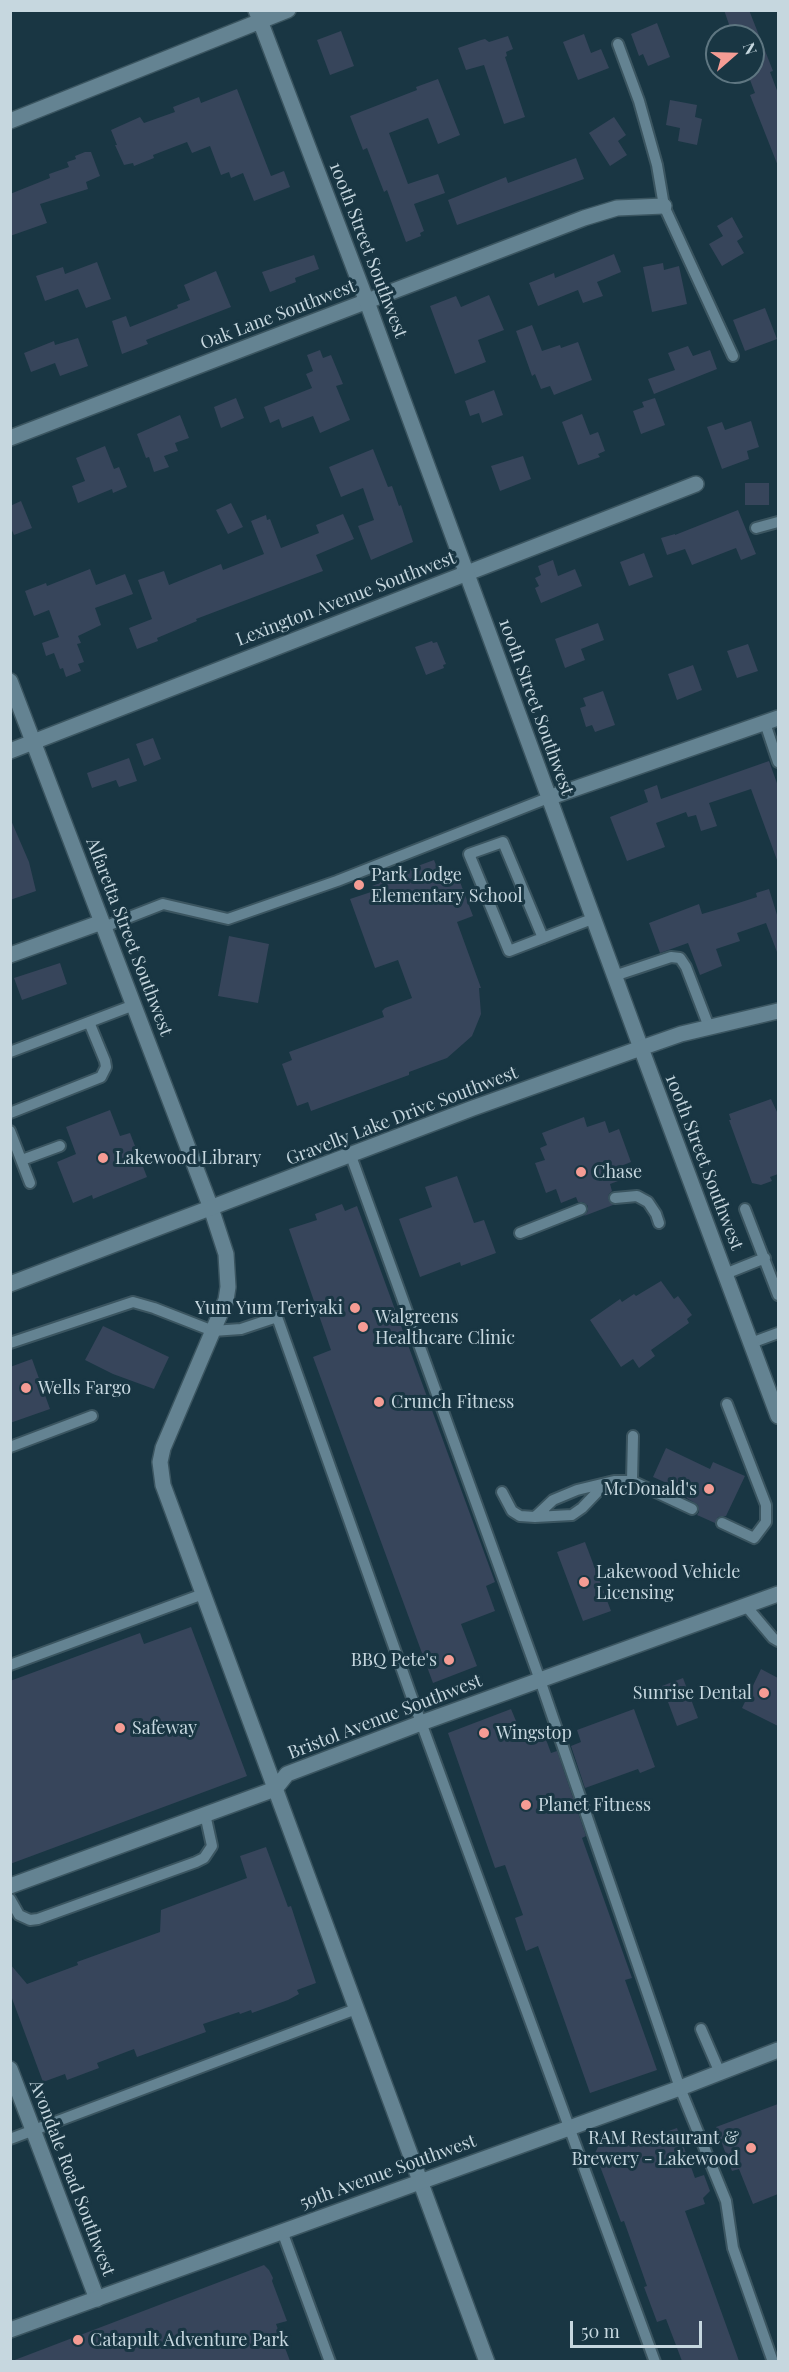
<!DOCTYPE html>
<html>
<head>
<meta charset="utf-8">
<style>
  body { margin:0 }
  #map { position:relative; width:789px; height:2372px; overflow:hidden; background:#193643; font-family:"Playfair Display",serif }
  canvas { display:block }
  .frame { position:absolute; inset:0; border:12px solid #c6d7df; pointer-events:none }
  .north { position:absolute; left:705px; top:24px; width:60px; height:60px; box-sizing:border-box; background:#193643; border:2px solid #5e7681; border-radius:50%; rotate:70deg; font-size:16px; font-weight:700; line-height:24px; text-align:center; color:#c6d7df }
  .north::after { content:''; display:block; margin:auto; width:21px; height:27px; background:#f59c94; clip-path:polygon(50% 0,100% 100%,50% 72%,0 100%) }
  .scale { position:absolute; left:570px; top:2321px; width:132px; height:27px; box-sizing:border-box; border:3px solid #c6d7df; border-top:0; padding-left:8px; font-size:18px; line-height:21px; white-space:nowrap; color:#c6d7df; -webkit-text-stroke:4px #193643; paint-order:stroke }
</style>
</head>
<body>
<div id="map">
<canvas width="789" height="2372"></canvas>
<div class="frame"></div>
<div class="north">N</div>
<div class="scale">50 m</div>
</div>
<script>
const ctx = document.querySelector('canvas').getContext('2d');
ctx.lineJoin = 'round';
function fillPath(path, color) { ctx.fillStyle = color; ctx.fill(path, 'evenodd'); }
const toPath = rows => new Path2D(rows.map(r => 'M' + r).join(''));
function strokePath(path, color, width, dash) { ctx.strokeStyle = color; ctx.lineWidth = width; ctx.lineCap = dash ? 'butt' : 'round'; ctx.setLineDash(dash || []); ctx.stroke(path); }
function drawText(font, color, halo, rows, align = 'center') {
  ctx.font = font + ' "Playfair Display",serif'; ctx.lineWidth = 6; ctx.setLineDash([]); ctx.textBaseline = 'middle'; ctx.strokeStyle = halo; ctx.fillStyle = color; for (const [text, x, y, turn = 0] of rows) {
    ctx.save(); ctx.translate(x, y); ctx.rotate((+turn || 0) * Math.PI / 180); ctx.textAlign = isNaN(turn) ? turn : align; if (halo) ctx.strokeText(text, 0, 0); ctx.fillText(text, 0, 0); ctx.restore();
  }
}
fillPath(toPath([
  [724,10,749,10,773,71,770,72,778,93,778,166,750,95,755,93,747,72,753,72,753,36,733,36],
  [657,23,670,57,648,66,643,54,639,56,631,34],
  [341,31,354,66,330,75,317,40],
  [584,34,591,53,601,49,609,68,578,80,563,42],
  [508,36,513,49,506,52,507,56,505,57,525,117,504,124,484,65,466,70,458,48,481,40,485,39,489,42],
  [438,79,460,135,438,144,428,118,389,133,408,184,438,174,445,193,414,204,424,231,420,233,421,236,406,242,387,190,384,192,367,148,363,150,350,116,417,90,416,87],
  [237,89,271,176,284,171,290,187,254,201,243,173,231,178,229,172,221,175,210,146,192,153,187,142,153,155,154,158,134,166,133,163,124,165,115,145,117,145,111,130,140,117,144,123,175,112,173,107,199,97,201,103],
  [670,100,697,105,695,117,702,119,697,145,678,141,680,128,666,125],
  [614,117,626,135,618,141,627,155,610,166,589,133],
  [85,152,91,152,100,176,86,182,88,189,40,204,47,223,10,236,10,194,50,178,49,174,69,167,67,162,76,159,75,156],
  [576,158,584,179,457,225,448,200,506,177,508,183],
  [732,217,743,237,737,241,744,253,722,266,709,244,723,236,717,226],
  [614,254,621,272,597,282,603,296,583,303,578,290,538,306,529,283,554,273,555,278],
  [314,255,319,269,295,278,296,282,270,292,262,272],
  [97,262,111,299,86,308,78,289,45,301,36,276,63,267,65,274],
  [663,263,664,270,679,266,687,304,652,312,643,267],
  [216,271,231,307,146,340,148,344,122,354,112,321,126,316,130,327,178,308,177,305,190,300,184,285],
  [489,295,504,330,478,340,486,362,455,374,430,306,456,296,461,307],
  [765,308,777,339,745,351,733,320],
  [532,325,542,351,560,345,561,348,578,342,592,380,554,395,550,386,541,389,535,374,532,376,516,331],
  [78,338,88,366,60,376,55,363,31,372,24,353,54,341,55,345],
  [688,346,693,356,710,350,717,369,654,394,648,379,675,370,668,353],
  [320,350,323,358,331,355,343,384,336,386,350,420,320,433,313,416,282,428,279,419,270,423,264,407,312,388,306,374,313,371,307,355],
  [494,390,503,415,482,423,479,413,470,416,465,401],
  [236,398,244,418,221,428,214,407],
  [655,398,665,425,641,434,633,411,644,407,642,402],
  [582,414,590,435,598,432,605,451,598,454,600,457,578,465,562,422],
  [180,415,189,438,175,443,178,451,164,456,169,467,154,472,149,457,146,458,137,434],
  [751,421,759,447,747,451,749,459,722,469,707,427,722,422,725,430],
  [105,446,114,469,119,467,127,487,113,493,112,489,78,503,72,486,85,481,76,458],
  [373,449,388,487,392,486,399,506,401,505,413,542,371,560,358,526,374,520,363,488,341,497,329,467],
  [523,456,531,479,500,491,491,466],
  [745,483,769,483,769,505,745,505],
  [21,501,32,528,14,535,10,526,10,506],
  [231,503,243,527,228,534,216,510],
  [738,510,756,554,741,560,736,548,692,565,685,549,667,555,661,538,675,534,675,535],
  [343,514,354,539,316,555,323,571,196,619,197,621,157,638,158,641,137,649,129,628,152,619,138,580,164,571,169,585,221,564,223,570,264,554,251,521,266,515,267,520,270,519,281,548,319,533,316,525],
  [644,553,653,577,629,586,620,562],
  [553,560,558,576,575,569,582,586,541,603,535,588,539,586,535,578,541,575,538,566],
  [90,569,96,585,125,574,133,594,95,608,101,625,78,636,81,643,77,644,84,662,78,664,81,671,66,677,63,668,60,669,54,653,46,656,42,643,59,637,49,610,34,616,25,591,46,583,47,586],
  [598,623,604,640,581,649,585,660,565,668,555,639],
  [432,641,433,643,437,642,446,664,443,665,444,668,426,675,415,647],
  [748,644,758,671,737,678,727,651],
  [693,665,702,690,677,700,668,674],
  [603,691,615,725,595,732,592,725,586,727,580,708,586,706,583,698],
  [153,738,161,759,144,766,136,744],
  [129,758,137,781,119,787,116,780,92,788,87,773],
  [769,761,778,786,778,859,777,860,751,789,709,803,717,826,701,831,696,815,688,817,686,812,656,823,665,847,627,861,610,817,648,802,644,790,657,785,661,799],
  [10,818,29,862,36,891,10,900],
  [434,860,442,880,457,874,473,916,457,922,481,988,479,988,481,1014,472,1036,447,1058,409,1072,409,1075,311,1111,308,1102,297,1106,282,1064,292,1060,289,1052,384,1017,382,1011,385,1008,412,998,398,960,375,968,350,899,374,891,372,886,380,883,379,880],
  [769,889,778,918,778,952,777,952,766,923,737,933,740,941,716,949,722,966,700,975,688,943,660,953,649,923,699,904,702,914,729,906,757,897,756,893],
  [229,936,269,944,258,1003,218,996],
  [60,963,67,984,22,1000,14,978],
  [771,1099,778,1114,778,1174,770,1177,772,1181,761,1185,752,1183,729,1120,731,1120,729,1114],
  [110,1110,120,1136,130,1133,147,1177,93,1199,92,1195,73,1203,57,1162,76,1154,66,1127],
  [584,1117,587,1127,605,1121,609,1133,619,1129,631,1162,621,1166,626,1178,610,1184,612,1191,609,1194,608,1199,613,1205,584,1216,588,1211,588,1206,583,1202,578,1202,576,1197,561,1203,556,1189,546,1193,535,1163,545,1160,540,1148,547,1145,542,1133],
  [457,1176,474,1223,484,1220,496,1253,461,1266,460,1262,420,1277,399,1219,432,1207,425,1187],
  [342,1204,345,1211,357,1206,495,1582,486,1586,495,1611,461,1624,477,1666,433,1683,313,1357,331,1350,289,1229,317,1220,315,1214],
  [661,1281,674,1299,678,1296,692,1315,687,1319,689,1323,651,1350,655,1356,639,1368,633,1359,621,1367,590,1320,620,1299,622,1302,634,1294,636,1296],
  [103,1326,169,1357,154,1389,113,1374,85,1360],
  [32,1359,50,1409,10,1423,10,1367],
  [666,1448,710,1469,713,1462,745,1476,726,1516,718,1517,715,1523,697,1515,699,1512,698,1505,685,1497,687,1492,653,1477],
  [585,1542,611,1611,583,1621,557,1552],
  [191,1627,247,1776,10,1864,10,1681,140,1633,144,1644],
  [761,1669,778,1678,778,1726,742,1708],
  [683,1678,698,1718,677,1726,662,1686],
  [511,1709,521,1733,541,1726,551,1753,557,1751,586,1836,582,1838,632,1978,625,1980,657,2070,590,2093,538,1946,526,1951,515,1918,523,1915,505,1865,495,1868,448,1733],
  [634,1709,655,1767,640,1773,638,1769,585,1788,571,1746,581,1742,577,1730],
  [266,1847,288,1907,291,1906,316,1983,297,1990,299,1994,288,2000,252,2013,251,2010,240,2014,239,2012,203,2024,206,2032,137,2057,134,2049,97,2063,99,2068,67,2080,65,2074,43,2082,10,1993,10,1964,27,1984,78,1965,77,1962,160,1932,161,1910,247,1878,240,1856],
  [778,2104,778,2194,753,2204,739,2169,732,2171,716,2127],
  [677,2128,695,2178,704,2175,710,2191,703,2198,705,2204,685,2211,739,2361,682,2361,666,2319,657,2322,644,2287,647,2286,624,2221,621,2222,595,2153,599,2145,609,2142,610,2146,624,2141,626,2146],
  [264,2265,269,2270,273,2278,272,2281,287,2321,276,2324,290,2361,12,2361]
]), '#37455b');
const service = toPath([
  [618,44,639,101,657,165,664,206,733,356],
  [756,528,778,522],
  [765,723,778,762],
  [104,927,163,904,228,919,337,881,548,798],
  [543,938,503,842,469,854,509,951,592,919],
  [614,976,671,957,680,958,686,967,709,1027],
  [10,1052,134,1005],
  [10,1113,101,1077,106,1067,105,1061,89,1022],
  [10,1131,30,1183],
  [351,1156,540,1680,680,2088,726,2201,733,2248,773,2362],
  [22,1160,60,1146],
  [615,1198,637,1196,648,1202,656,1214,659,1223],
  [745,1209,778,1295],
  [520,1233,581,1209],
  [725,1274,765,1258],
  [10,1343,133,1302,154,1308,213,1331,241,1329,277,1317,411,1695,655,2362],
  [751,1343,778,1333],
  [10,1447,92,1416],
  [632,1481,633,1436],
  [502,1492,512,1511,520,1516,535,1517,553,1500,577,1490,614,1481,632,1481,692,1509],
  [535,1517,572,1515,582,1508,604,1485],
  [722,1523,754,1538,766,1522,766,1505,727,1404],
  [746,1606,773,1638,778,1641],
  [10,1665,203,1594],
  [10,1899,19,1915,30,1920,38,1919,196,1862,204,1858,212,1846,205,1814],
  [701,2029,720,2073],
  [10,2139,356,2009],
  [282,2231,330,2362]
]);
const minor = toPath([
  [10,438,584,218,617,208,664,206],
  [10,681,211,1208,226,1254,228,1287,226,1300,163,1448,160,1462,163,1485,487,2362],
  [10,751,696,484],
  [548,798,778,718],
  [10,955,102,922],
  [10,1886,275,1789,287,1774,421,1723,778,1594],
  [10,2069,97,2299]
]);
const tertiary = toPath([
  [256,10,367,302,641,1048],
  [10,121,288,10],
  [10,2330,680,2088,778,2050]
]);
const secondary = toPath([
  [641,1048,778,1416],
  [10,1284,473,1108,641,1048,681,1034,778,1011]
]);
strokePath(service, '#3b5560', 14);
strokePath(minor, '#3b5560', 18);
strokePath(tertiary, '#3b5560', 18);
strokePath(secondary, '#3b5560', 18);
strokePath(service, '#648392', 10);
strokePath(minor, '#648392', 15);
strokePath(tertiary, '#648392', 15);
strokePath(secondary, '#648392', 15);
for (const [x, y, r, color] of [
  [359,885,6,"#f59c94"],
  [103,1158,6,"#f59c94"],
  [581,1172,6,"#f59c94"],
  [355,1308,6,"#f59c94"],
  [363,1327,6,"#f59c94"],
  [26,1388,6,"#f59c94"],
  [379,1402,6,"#f59c94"],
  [709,1489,6,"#f59c94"],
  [584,1582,6,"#f59c94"],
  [449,1660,6,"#f59c94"],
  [764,1693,6,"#f59c94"],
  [120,1728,6,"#f59c94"],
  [484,1733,6,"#f59c94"],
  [526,1805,6,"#f59c94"],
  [751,2148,6,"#f59c94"],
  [78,2340,6,"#f59c94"]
]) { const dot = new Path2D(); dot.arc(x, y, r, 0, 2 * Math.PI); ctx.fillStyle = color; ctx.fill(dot); strokePath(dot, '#193643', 2); }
drawText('18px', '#c6d7df', '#193643', [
  ["100th Street Southwest",368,250,69],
  ["Oak Lane Southwest",278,315,-21],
  ["Lexington Avenue Southwest",346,599,-21],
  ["100th Street Southwest",536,707,70],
  ["Alfaretta Street Southwest",129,937,69],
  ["Gravelly Lake Drive Southwest",402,1116,-21],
  ["100th Street Southwest",704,1162,69],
  ["Bristol Avenue Southwest",385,1717,-21],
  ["59th Avenue Southwest",388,2172,-20],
  ["Avondale Road Southwest",72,2178,69]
]);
drawText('18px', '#c6d7df', '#193643', [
  ["Park Lodge",371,875],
  ["Elementary School",371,896],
  ["Lakewood Library",115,1158],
  ["Chase",593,1172],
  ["Yum Yum Teriyaki",343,1308,"right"],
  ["Walgreens",375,1317],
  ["Healthcare Clinic",375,1338],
  ["Wells Fargo",38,1388],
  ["Crunch Fitness",391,1402],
  ["McDonald's",697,1489,"right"],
  ["Lakewood Vehicle",596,1572],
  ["Licensing",596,1593],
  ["BBQ Pete's",437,1660,"right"],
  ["Sunrise Dental",752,1693,"right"],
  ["Safeway",132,1728],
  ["Wingstop",496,1733],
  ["Planet Fitness",538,1805],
  ["RAM Restaurant &",739,2138,"right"],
  ["Brewery - Lakewood",739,2159,"right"],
  ["Catapult Adventure Park",90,2340]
], 'left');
</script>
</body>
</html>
